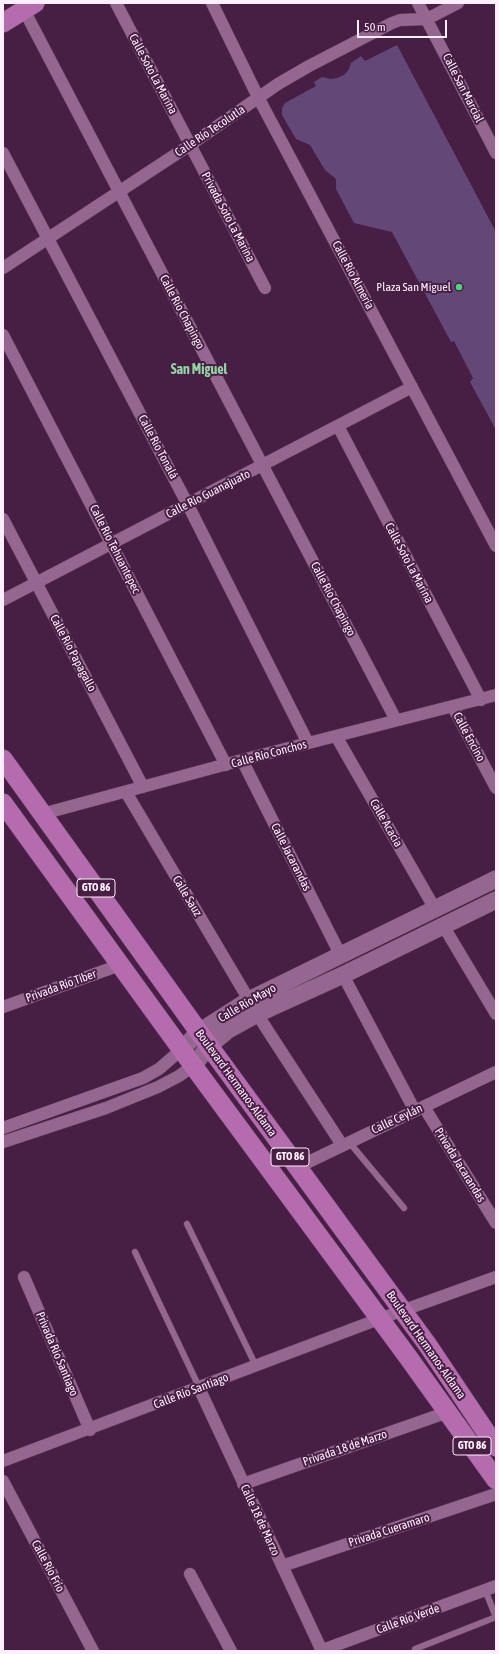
<!DOCTYPE html>
<html>
<head>
<meta charset="utf-8">
<style>
  body { margin:0 }
  #map { position:relative; width:499px; height:1654px; overflow:hidden; background:#471e44; font-family:"Asap Condensed",sans-serif }
  canvas { display:block }
  .frame { position:absolute; inset:0; border:4px solid #ffeffd; pointer-events:none }
  .scale { position:absolute; left:357px; top:20px; width:90px; height:18px; box-sizing:border-box; border:2px solid #ffeffd; border-top:0; padding-left:5px; font-size:12px; line-height:14px; white-space:nowrap; color:#ffeffd; -webkit-text-stroke:3px #471e44; paint-order:stroke }
</style>
</head>
<body>
<div id="map">
<canvas width="499" height="1654"></canvas>
<div class="frame"></div>
<div class="scale">50 m</div>
</div>
<script>
const ctx = document.querySelector('canvas').getContext('2d');
ctx.lineJoin = 'round';
function fillPath(path, color) { ctx.fillStyle = color; ctx.fill(path, 'evenodd'); }
const toPath = rows => new Path2D(rows.map(r => 'M' + r).join(''));
function strokePath(path, color, width, dash) { ctx.strokeStyle = color; ctx.lineWidth = width; ctx.lineCap = dash ? 'butt' : 'round'; ctx.setLineDash(dash || []); ctx.stroke(path); }
function drawText(font, color, halo, rows, align = 'center') {
  ctx.font = font + ' "Asap Condensed",sans-serif'; ctx.lineWidth = 4; ctx.setLineDash([]); ctx.textBaseline = 'middle'; ctx.strokeStyle = halo; ctx.fillStyle = color; for (const [text, x, y, turn = 0] of rows) {
    ctx.save(); ctx.translate(x, y); ctx.rotate((+turn || 0) * Math.PI / 180); ctx.textAlign = isNaN(turn) ? turn : align; if (halo) ctx.strokeText(text, 0, 0); ctx.fillText(text, 0, 0); ctx.restore();
  }
}
fillPath(toPath([
  [397,45,496,232,496,430,470,382,473,378,454,341,451,342,392,232,354,223,336,189,336,179,325,170,310,145,296,139,282,115,282,108,285,103,316,86,314,82,322,77,331,79,337,78,344,75,349,69,351,63,361,56,365,61]
]), '#634777');
const lane = toPath([
  [349,1142,404,1208],
  [187,1224,256,1366],
  [135,1252,199,1387],
  [415,1649,496,1617,485,1590]
]);
const street = toPath([
  [116,3,265,288],
  [212,3,258,97,496,546],
  [418,3,496,153],
  [24,10,396,720],
  [3,153,188,505,308,743],
  [3,268,190,145,278,84,309,66,392,23,400,20,427,19,458,3],
  [3,335,226,765],
  [338,426,481,700],
  [3,519,143,787],
  [3,600,412,387],
  [453,707,496,788],
  [336,736,435,909],
  [242,760,340,954],
  [126,792,249,1000],
  [42,814,242,760,496,695],
  [444,927,496,1014],
  [343,975,415,1111],
  [3,1007,120,965],
  [257,1014,342,1145],
  [424,1107,496,1223],
  [3,1128,143,1078,159,1069,182,1049],
  [3,1142,106,1108,158,1087,179,1076,193,1066],
  [298,1167,496,1072],
  [24,1277,90,1430],
  [199,1388,322,1651],
  [3,1461,379,1319,496,1277],
  [3,1481,93,1651],
  [243,1484,448,1412],
  [282,1566,496,1494],
  [190,1574,231,1651],
  [320,1651,496,1586]
]);
const secondary = toPath([
  [182,1049,199,1032,249,1000,496,879],
  [193,1066,209,1046,228,1030,257,1014,343,975,496,900]
]);
const primary = toPath([
  [3,23,35,3],
  [3,759,209,1046,427,1344,496,1447],
  [3,803,200,1075,408,1357,496,1480]
]);
strokePath(lane, '#5f3d5d', 7);
strokePath(street, '#5f3d5d', 13);
strokePath(secondary, '#5f3d5d', 18);
strokePath(primary, '#5f3d5d', 20);
strokePath(lane, '#956690', 6);
strokePath(street, '#956690', 12);
strokePath(secondary, '#956690', 17);
strokePath(primary, '#b56caf', 19);
for (const [x, y, r, color] of [
  [459,287,4,"#4bd677"]
]) { const dot = new Path2D(); dot.arc(x, y, r, 0, 2 * Math.PI); ctx.fillStyle = color; ctx.fill(dot); strokePath(dot, '#471e44', 1.5); }
for (const [x, y, w] of [
  [96,888,38],
  [290,1157,38],
  [472,1446,38]
]) { const box = new Path2D(); box.roundRect(x - w / 2, y - 9, w, 18, 3); ctx.fillStyle = '#471e44'; ctx.fill(box); strokePath(box, '#ffeffd', 1); }
drawText('bold 11px', '#ffeffd', null, [
  ["GTO 86",96,888],
  ["GTO 86",290,1157],
  ["GTO 86",472,1446]
]);
drawText('12px', '#ffeffd', '#471e44', [
  ["Calle Soto La Marina",153,74,62],
  ["Calle San Marcial",463,88,63],
  ["Calle Río Tecolutla",210,131,-34],
  ["Privada Soto La Marina",228,217,62],
  ["Calle Río Almería",353,275,62],
  ["Calle Río Chapingo",182,312,62],
  ["Calle Río Tonalá",158,447,62],
  ["Calle Río Guanajuato",208,494,-27],
  ["Calle Río Tehuantepec",115,549,63],
  ["Calle Soto La Marina",409,563,62],
  ["Calle Río Chapingo",333,599,62],
  ["Calle Río Papagallo",73,653,62],
  ["Calle Encino",469,737,62],
  ["Calle Río Conchos",269,754,-15],
  ["Calle Acacia",386,823,60],
  ["Calle Jacarandas",291,857,63],
  ["Calle Sauz",187,896,59],
  ["Privada Río Tiber",61,986,-20],
  ["Calle Río Mayo",247,1003,-30],
  ["Boulevard Hermanos Aldama",236,1083,54],
  ["Calle Ceylán",397,1119,-25],
  ["Privada Jacarandas",460,1165,58],
  ["Boulevard Hermanos Aldama",426,1345,55],
  ["Privada Río Santiago",57,1354,67],
  ["Calle Río Santiago",191,1391,-21],
  ["Privada 18 de Marzo",345,1448,-19],
  ["Calle 18 de Marzo",260,1520,65],
  ["Privada Cueramaro",389,1530,-18],
  ["Calle Río Frío",48,1566,62],
  ["Calle Río Verde",408,1619,-20]
]);
drawText('12px', '#ffeffd', '#471e44', [
  ["Plaza San Miguel",451,287]
], 'right');
drawText('bold 14px', '#94d6a2', '#471e44', [
  ["San Miguel",199,370]
]);
</script>
</body>
</html>
